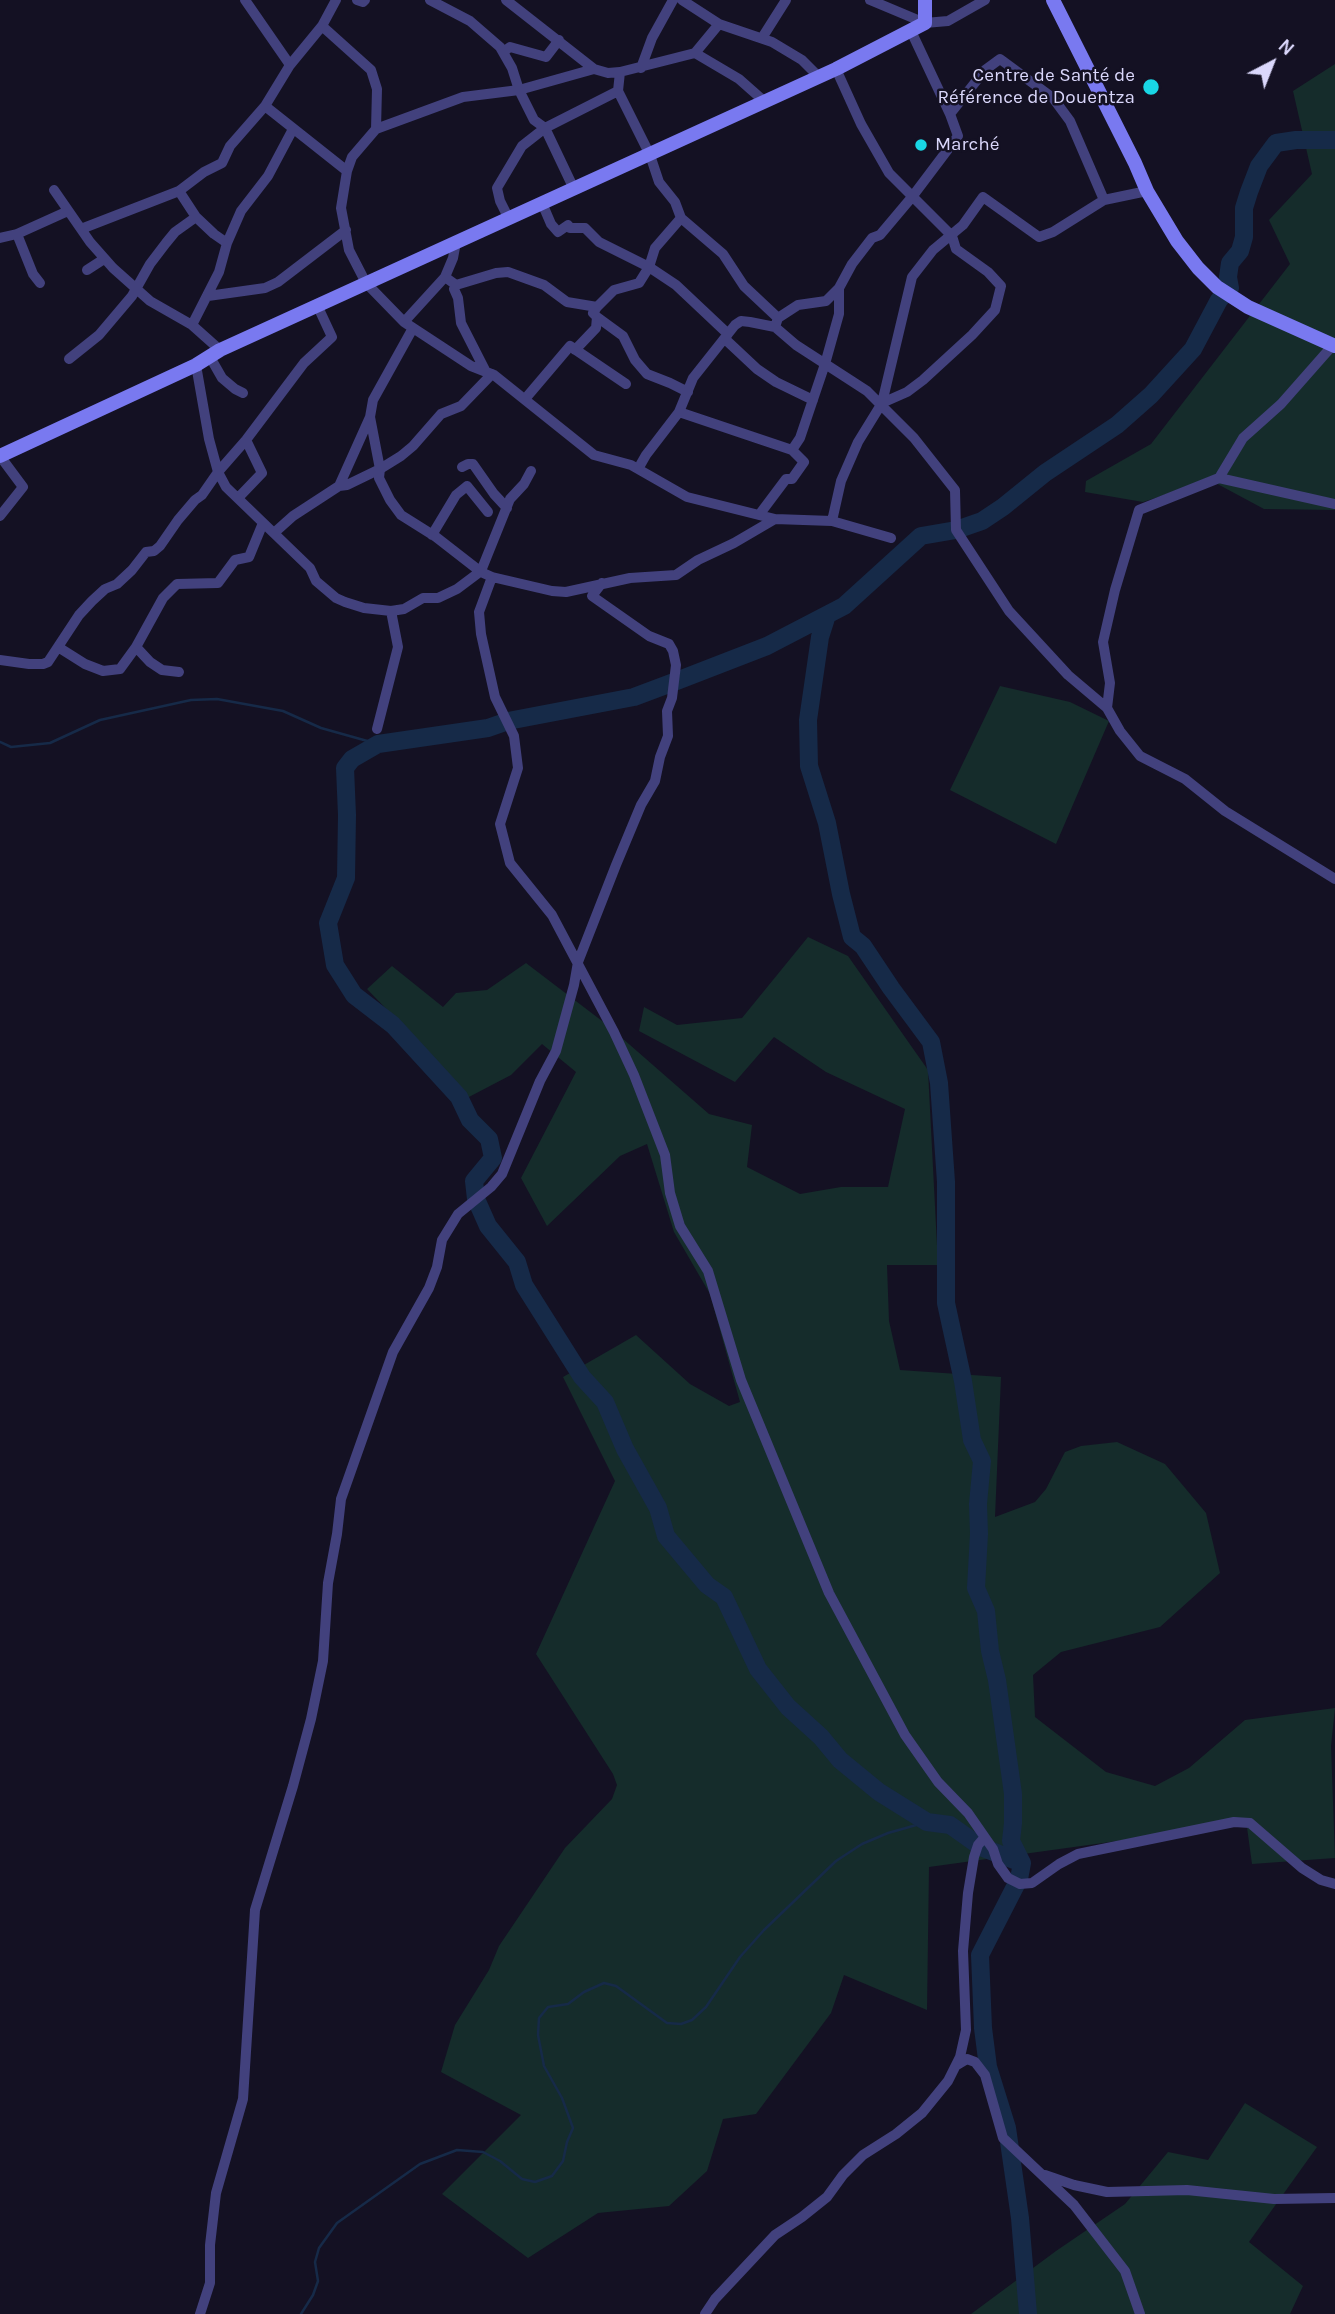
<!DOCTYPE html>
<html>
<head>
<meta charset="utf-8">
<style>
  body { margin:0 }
  #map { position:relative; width:1335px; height:2314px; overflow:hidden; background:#141123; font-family:Karla,sans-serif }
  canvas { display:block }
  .north { position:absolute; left:1237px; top:28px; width:70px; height:70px; -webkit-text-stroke:5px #141123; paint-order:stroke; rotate:42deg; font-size:19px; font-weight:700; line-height:28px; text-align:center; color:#dad7fb }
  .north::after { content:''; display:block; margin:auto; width:24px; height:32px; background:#dad7fb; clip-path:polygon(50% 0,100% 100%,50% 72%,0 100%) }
</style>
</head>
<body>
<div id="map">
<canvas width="1335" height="2314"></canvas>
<div class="north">N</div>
</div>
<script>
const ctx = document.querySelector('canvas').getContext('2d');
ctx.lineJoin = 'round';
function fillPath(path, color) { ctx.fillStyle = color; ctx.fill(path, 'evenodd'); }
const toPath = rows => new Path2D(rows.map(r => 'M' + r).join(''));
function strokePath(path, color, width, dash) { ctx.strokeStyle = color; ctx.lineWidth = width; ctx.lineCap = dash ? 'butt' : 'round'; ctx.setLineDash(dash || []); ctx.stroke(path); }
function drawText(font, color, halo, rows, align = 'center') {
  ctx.font = font + ' Karla,sans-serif'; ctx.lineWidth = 5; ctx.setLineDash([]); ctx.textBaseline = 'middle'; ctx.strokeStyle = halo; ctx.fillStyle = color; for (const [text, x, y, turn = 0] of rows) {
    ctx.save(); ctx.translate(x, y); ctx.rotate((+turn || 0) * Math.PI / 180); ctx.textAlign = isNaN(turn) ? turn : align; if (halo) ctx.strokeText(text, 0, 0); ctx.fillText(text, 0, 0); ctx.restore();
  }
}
fillPath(toPath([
  [1335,64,1335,510,1264,509,1210,480,1143,502,1085,492,1086,481,1151,444,1290,264,1269,220,1312,174,1293,91],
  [1000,686,1070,702,1109,721,1056,844,950,790],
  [808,937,848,956,928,1070,938,1265,887,1265,889,1321,900,1370,1001,1377,995,1517,1035,1502,1046,1489,1065,1452,1081,1446,1117,1442,1165,1464,1206,1513,1220,1573,1160,1627,1061,1652,1033,1675,1035,1717,1106,1772,1155,1786,1189,1768,1245,1720,1335,1708,1331,1746,1335,1858,1252,1864,1246,1820,1161,1835,929,1867,927,2010,844,1975,831,2013,756,2114,723,2119,707,2171,669,2206,598,2213,528,2258,442,2194,521,2115,441,2072,455,2025,489,1970,499,1946,565,1848,612,1799,617,1785,613,1774,536,1654,615,1481,563,1377,636,1335,690,1384,729,1406,740,1402,710,1294,674,1232,647,1144,620,1156,547,1226,521,1178,576,1072,542,1044,511,1075,467,1098,425,1049,367,989,392,966,443,1007,456,993,487,990,526,963,606,1024,709,1114,752,1125,747,1167,800,1194,841,1187,888,1187,905,1109,826,1072,774,1037,735,1082,639,1031,644,1007,677,1025,742,1018],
  [1245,2103,1317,2147,1249,2242,1303,2286,1290,2314,971,2314,1056,2251,1125,2204,1168,2152,1208,2160]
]), '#152c2b');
strokePath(toPath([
  [0,742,11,747,50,743,100,720,191,700,217,699,283,711,321,728,378,744],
  [301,2314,313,2295,318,2281,315,2262,319,2248,337,2223,420,2164,457,2150,483,2152,500,2161,522,2179,535,2182,552,2176,563,2161,567,2142,573,2128,562,2098,544,2066,538,2035,539,2018,548,2007,568,2004,584,1992,604,1983,616,1986,667,2023,681,2024,692,2020,706,2007,740,1957,764,1930,836,1861,862,1844,888,1833,927,1822]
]), '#162a48', 2.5);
strokePath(toPath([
  [827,615,820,637,808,720,809,766,827,823,841,894,852,937,863,946,891,988,931,1042,939,1083,946,1182,946,1303,963,1381,972,1440,982,1461,978,1504,979,1534,976,1588,986,1611,990,1651,997,1680,1013,1794,1013,1823,1011,1841,1022,1863,1019,1879,980,1955,983,2028,988,2067,1007,2128,1020,2218,1028,2314],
  [1022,1863,981,1847,950,1825,927,1822,879,1792,840,1760,821,1737,788,1707,758,1669,724,1597,707,1585,666,1536,658,1508,625,1449,605,1402,582,1377,524,1285,517,1262,488,1226,476,1199,474,1181,493,1158,489,1139,470,1120,459,1097,393,1025,354,995,335,965,328,923,346,878,347,815,345,768,352,759,378,744,488,728,508,721,634,697,674,682,767,646,844,606,921,536,956,530,982,521,1003,507,1045,473,1117,425,1151,395,1193,349,1219,300,1230,288,1228,277,1230,263,1240,251,1244,237,1244,208,1249,192,1259,166,1276,143,1296,140,1335,140]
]), '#162a48', 18);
strokePath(toPath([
  [245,0,290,65],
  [357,0,363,2,365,0],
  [430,0,470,21,500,47,512,68,519,90,534,120,545,128,574,189],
  [506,0,594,69,608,73,620,72,695,53,719,24],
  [682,0,719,24,772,42,802,60,819,77],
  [870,0,925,23,948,21,985,0],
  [322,26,371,70,377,89,376,129,352,157,347,171,341,208,349,250,366,283,404,322,471,366,494,375,594,455,631,465,687,497,775,519,832,521,891,538],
  [762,38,786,0],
  [503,52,510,47,546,57,559,40],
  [695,53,739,79,765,102],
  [641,68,652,38,673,0],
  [836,69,861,124,889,173,952,236,956,249,988,272,1001,286,995,310,972,335,923,380,907,392,882,403],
  [618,91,650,155,659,182,675,202,681,218,723,254,744,286,778,318],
  [265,106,347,171],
  [950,114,985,70,1000,59,1053,98,1070,121,1104,200],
  [376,129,463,97,519,90,594,69],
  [54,190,90,242,113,268,150,301,192,325,220,350],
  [179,191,196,217,214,234,227,243],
  [542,203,551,224,558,232,568,225,570,228,585,228,599,242,649,267,676,285,728,334],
  [509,219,500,201,497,188,522,146,545,128,618,91,620,72],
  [81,229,179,191,204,172,222,163,230,146,265,106,290,65,322,26,336,0],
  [17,234,33,274,40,283],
  [0,238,17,234,68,211],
  [87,270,104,259],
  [445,277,456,285,496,273,508,272,544,285,567,302,597,307],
  [456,285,454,289,458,298,461,323,486,372],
  [208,296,265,288,278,282,346,230],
  [597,317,623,336,635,360,647,374,670,383,688,392],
  [404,322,445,277,453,258,456,242],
  [192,325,219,272,227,243,241,211,268,176,293,129],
  [775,327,778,318,798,305,826,301,839,288,852,264,872,238,880,235,912,197,958,136,950,114,911,31],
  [413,328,373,400,370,417,380,469,379,478,390,500,401,515,436,537,481,572,492,577,552,591,566,592,630,578,676,575,698,560,734,543,775,519],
  [725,339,757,369,776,382,813,400],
  [575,350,596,328,597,317,593,313,597,307,614,290,639,283,649,267,655,248,681,218],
  [210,357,222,378,235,389,243,393],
  [69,359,99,335,132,296,150,264,166,243,175,232,196,217],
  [196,365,209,439,218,472,226,487,310,568,316,581,336,598,345,602,364,608,391,611,404,609,423,598,438,598,457,589,481,571,510,499,524,484,531,471],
  [525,399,570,346,626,384],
  [679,412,792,450],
  [0,456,23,487,0,516],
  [462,467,468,464,473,464,494,494,507,508],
  [638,469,646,455,679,412,693,378,735,325,741,321,750,322,775,327,796,345,867,391,914,438,955,490,956,530,1009,611,1068,675,1107,708,1120,731,1140,756,1185,779,1225,811,1335,879],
  [1219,478,1243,438,1281,404,1333,345],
  [339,486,347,485,380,469,401,456,413,446,441,414,461,406,492,374],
  [238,498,262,473,246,440],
  [759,515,786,479,792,479,804,462,792,450,800,438,825,364,839,314,839,288],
  [832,521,841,481,858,442,882,403,912,277,933,250,963,225,983,197,1039,237,1053,232,1104,200,1147,191],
  [274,533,293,516,339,486,370,417],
  [432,535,456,495,467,486,488,512],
  [492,577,479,612,481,634,495,697,514,736,518,768,500,824,510,863,552,915,614,1032,634,1075,665,1155,670,1193,680,1226,708,1271,741,1380,829,1593,905,1735,938,1782,968,1813,993,1849,998,1864,1008,1878,1020,1884,1032,1883,1059,1864,1078,1854,1234,1822,1250,1823,1302,1868,1321,1880,1335,1884],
  [58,647,85,664,103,671,120,669,136,647,163,598,177,584,218,583,235,560,249,557,263,523],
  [136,647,150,662,162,670,179,672],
  [0,660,29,664,43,664,48,662,79,615,92,601,105,589,117,584,132,570,146,552,154,551,160,546,178,520,195,500,202,495,218,472,246,440,304,363,332,337,318,307],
  [1107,708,1110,683,1103,642,1115,590,1139,510,1219,478,1335,504],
  [377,729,398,647,391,611],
  [957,2065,967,2059,975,2062,985,2075,1003,2138,1074,2205,1125,2271,1140,2314],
  [1045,2175,1074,2185,1107,2192,1187,2190,1274,2199,1335,2198],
  [200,2314,210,2283,210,2245,216,2193,243,2099,255,1910,293,1786,311,1719,323,1661,328,1583,337,1534,341,1499,393,1352,429,1288,437,1267,442,1240,458,1214,491,1187,502,1174,540,1081,556,1051,574,985,578,962,616,865,641,805,655,781,660,757,668,736,667,711,672,698,676,665,673,651,669,644,649,636,592,596,602,583],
  [705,2314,715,2299,775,2235,802,2217,827,2197,843,2175,863,2155,896,2134,922,2113,948,2081,960,2057,966,2030,963,1951,968,1893,974,1857,978,1845,984,1838]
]), '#42417d', 10);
strokePath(toPath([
  [1053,0,1135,163,1147,191,1177,241,1198,268,1217,287,1248,307,1335,346],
  [0,456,196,365,220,350,836,69,925,23,925,0]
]), '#7979f0', 14);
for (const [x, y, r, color] of [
  [1151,87,9,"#19d6e5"],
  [921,145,7,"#19d6e5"]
]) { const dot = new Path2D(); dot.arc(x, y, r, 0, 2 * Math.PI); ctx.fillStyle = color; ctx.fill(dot); strokePath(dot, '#141123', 2.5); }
drawText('19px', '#dad7fb', '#141123', [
  ["Centre de Santé de",1135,76],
  ["Référence de Douentza",1135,98],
  ["Marché",935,145,"left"]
], 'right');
</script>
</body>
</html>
